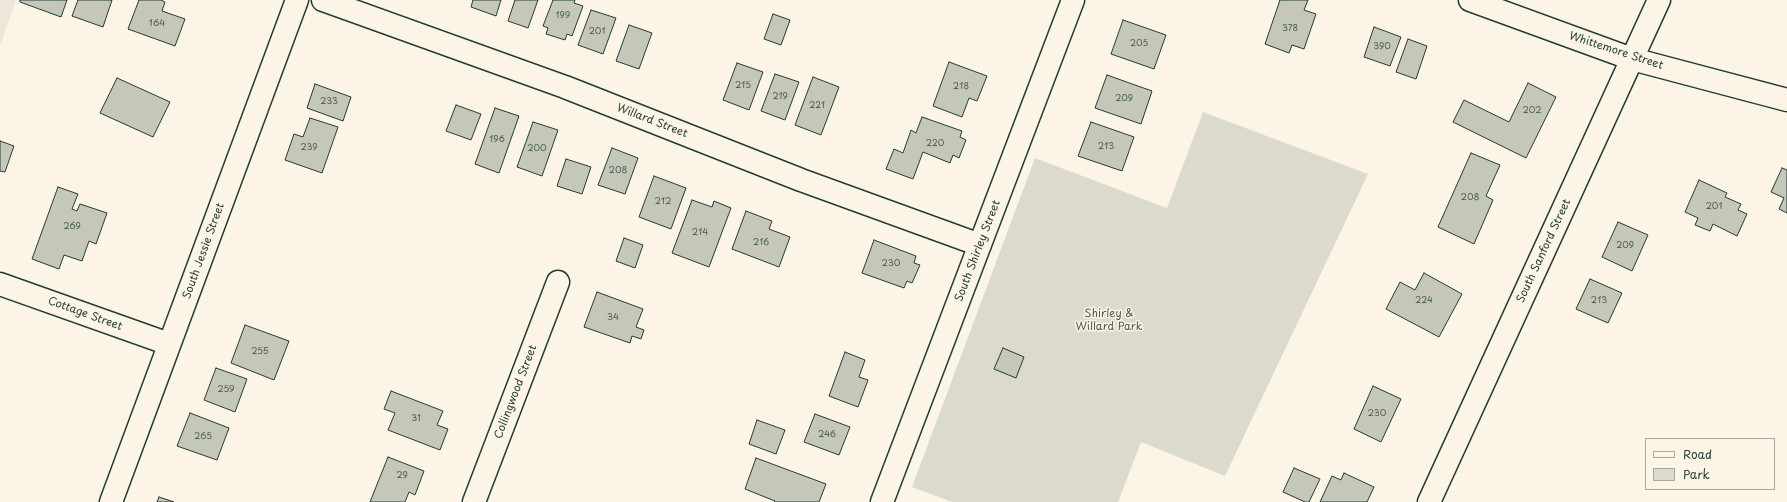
<!DOCTYPE html>
<html>
<head>
<meta charset="utf-8">
<style>
  body { margin:0 }
  #map { position:relative; width:1787px; height:502px; overflow:hidden; background:#fcf5e5; font-family:"Playpen Sans",sans-serif }
  canvas { display:block }
  .legend { position:absolute; left:1645px; top:438px; width:130px; height:52px; box-sizing:border-box; background:#fcf5e5; border:1px solid #a4ab9e; margin:0; padding:5px 7px; list-style:none; font-size:12px; color:#1f3d34 }
  .legend li { display:flex; align-items:center; gap:8px; height:20px }
  .legend b { width:20px; border:1px solid #a4ab9e }
</style>
</head>
<body>
<div id="map">
<canvas width="1787" height="502"></canvas>
<ul class="legend">
<li><b style="height:5px;background:#fcf5e5"></b>Road</li>
<li><b style="height:11px;background:#dcdacc"></b>Park</li>
</ul>
</div>
<script>
const ctx = document.querySelector('canvas').getContext('2d');
ctx.lineJoin = 'round';
function fillPath(path, color) { ctx.fillStyle = color; ctx.fill(path, 'evenodd'); }
const toPath = rows => new Path2D(rows.map(r => 'M' + r).join(''));
function strokePath(path, color, width, dash) { ctx.strokeStyle = color; ctx.lineWidth = width; ctx.lineCap = dash ? 'butt' : 'round'; ctx.setLineDash(dash || []); ctx.stroke(path); }
function drawText(font, color, halo, rows, align = 'center') {
  ctx.font = font + ' "Playpen Sans",sans-serif'; ctx.lineWidth = 3; ctx.setLineDash([]); ctx.textBaseline = 'middle'; ctx.strokeStyle = halo; ctx.fillStyle = color; for (const [text, x, y, turn = 0] of rows) {
    ctx.save(); ctx.translate(x, y); ctx.rotate((+turn || 0) * Math.PI / 180); ctx.textAlign = isNaN(turn) ? turn : align; if (halo) ctx.strokeText(text, 0, 0); ctx.fillText(text, 0, 0); ctx.restore();
  }
}
fillPath(toPath([
  [0,0,16,0,0,46]
]), '#ece7d8');
fillPath(toPath([
  [1203,112,1368,174,1225,476,1141,442,1118,502,952,502,912,487,1035,158,1167,208]
]), '#dcdacc');
const building = toPath([
  [20,0,67,0,61,17,20,2,20,0],
  [78,0,112,0,103,27,72,16,78,0],
  [139,0,161,0,165,2,162,11,185,19,175,46,128,29,139,0],
  [473,0,501,0,496,16,471,7,473,0],
  [515,0,538,0,528,28,508,21,515,0],
  [553,0,575,0,574,3,583,6,572,36,567,34,565,40,546,34,548,28,543,26,553,0],
  [1280,0,1308,0,1304,10,1316,14,1304,49,1292,45,1289,53,1265,44,1280,0],
  [591,10,616,18,603,54,578,45,591,10],
  [773,14,790,20,781,45,764,39,773,14],
  [1123,20,1166,35,1154,69,1111,54,1123,20],
  [629,25,652,33,639,69,616,61,629,25],
  [1374,27,1401,37,1390,66,1364,57,1374,27],
  [1408,39,1427,46,1416,79,1396,72,1408,39],
  [949,62,987,76,977,101,969,98,962,117,933,106,949,62],
  [737,63,763,72,749,110,723,100,737,63],
  [775,74,799,82,785,120,761,111,775,74],
  [1107,75,1152,91,1141,124,1095,108,1107,75],
  [813,77,839,87,821,135,795,125,813,77],
  [117,78,170,102,153,137,100,113,117,78],
  [1528,83,1556,97,1526,158,1453,122,1464,100,1509,122,1528,83],
  [315,84,351,97,343,121,307,108,315,84],
  [456,105,481,114,471,140,446,131,456,105],
  [495,108,519,116,499,173,475,164,495,108],
  [922,117,962,131,960,137,966,140,959,158,953,155,950,163,923,152,913,179,886,169,894,149,903,153,911,130,916,133,922,117],
  [310,118,338,127,322,173,285,160,294,134,303,137,310,118],
  [533,122,558,130,542,176,517,167,533,122],
  [1091,122,1134,137,1122,171,1078,156,1091,122],
  [0,141,14,146,5,172,0,171,0,141],
  [612,148,638,158,625,194,598,185,612,148],
  [1471,153,1500,165,1486,196,1493,200,1474,244,1438,227,1471,153],
  [566,159,591,167,582,194,557,186,566,159],
  [1782,168,1787,170,1787,213,1779,209,1784,198,1771,192,1782,168],
  [654,176,686,188,671,229,639,217,654,176],
  [1699,180,1727,193,1725,197,1741,204,1738,210,1747,214,1737,236,1713,224,1710,231,1695,225,1698,218,1685,212,1699,180],
  [58,187,78,194,72,209,77,211,80,204,107,213,96,244,89,241,82,261,64,255,59,269,32,259,58,187],
  [692,200,712,207,714,201,731,208,709,267,672,253,692,200],
  [746,211,772,221,769,229,790,237,779,267,732,249,746,211],
  [1618,222,1648,235,1632,271,1602,257,1618,222],
  [624,238,643,245,635,268,616,261,624,238],
  [874,240,916,256,914,263,920,265,912,283,907,281,904,288,862,273,874,240],
  [1424,273,1462,294,1439,337,1386,309,1400,282,1415,290,1424,273],
  [1590,279,1622,293,1608,323,1576,309,1590,279],
  [597,292,643,309,636,327,644,330,641,339,632,336,630,343,584,327,597,292],
  [245,325,289,341,274,380,231,363,245,325],
  [1003,348,1024,357,1016,378,994,369,1003,348],
  [845,352,865,360,859,377,868,380,858,407,829,396,845,352],
  [216,368,247,379,235,412,204,400,216,368],
  [1373,386,1401,399,1381,442,1354,429,1373,386],
  [391,391,443,411,437,425,448,429,440,450,388,430,395,413,384,409,391,391],
  [190,413,229,428,217,460,177,446,190,413],
  [815,414,850,427,839,455,804,442,815,414],
  [757,420,785,430,776,454,749,444,757,420],
  [388,457,424,471,415,495,409,492,405,502,370,502,388,457],
  [756,458,826,484,819,502,774,502,775,501,745,489,756,458],
  [1294,468,1320,479,1309,502,1305,502,1283,492,1294,468],
  [1344,473,1374,487,1367,502,1320,502,1332,476,1341,480,1344,473],
  [159,497,174,502,157,502,159,497]
]);
fillPath(building, '#c5c7b9');
strokePath(building, '#1f3d34', 1);
const minor = toPath([
  [323,0,565,87,801,180,980,245],
  [1470,0,1632,59,1787,100],
  [0,284,169,344],
  [111,502,297,0],
  [474,502,558,282],
  [882,502,1073,0],
  [1429,502,1659,0]
]);
strokePath(minor, '#1f3d34', 25);
strokePath(minor, '#fcf5e5', 22);
drawText('9px', '#486055', null, [
  ["199",563,16],
  ["164",157,24],
  ["378",1290,29],
  ["201",597,32],
  ["205",1139,44],
  ["390",1382,47],
  ["215",743,86],
  ["218",961,87],
  ["219",780,97],
  ["209",1124,99],
  ["233",329,102],
  ["221",817,106],
  ["202",1532,111],
  ["196",497,140],
  ["220",935,144],
  ["213",1106,147],
  ["239",309,148],
  ["200",537,149],
  ["208",618,171],
  ["208",1470,198],
  ["212",663,202],
  ["201",1714,207],
  ["269",72,227],
  ["214",700,233],
  ["216",761,243],
  ["209",1625,246],
  ["230",891,264],
  ["224",1424,301],
  ["213",1599,301],
  ["34",613,318],
  ["255",260,352],
  ["259",226,390],
  ["230",1377,414],
  ["31",416,419],
  ["246",827,435],
  ["265",203,437],
  ["29",402,476]
]);
drawText('11px', '#1f3d34', '#fcf5e5', [
  ["Whittemore Street",1616,51,18],
  ["Willard Street",652,121,21],
  ["South Jessie Street",204,251,-70],
  ["South Shirley Street",978,251,-69],
  ["South Sanford Street",1544,251,-65],
  ["Cottage Street",85,314,20],
  ["Collingwood Street",516,392,-69]
]);
drawText('11px', '#455c52', '#fcf5e5', [
  ["Shirley &",1109,314],
  ["Willard Park",1109,327]
]);
</script>
</body>
</html>
